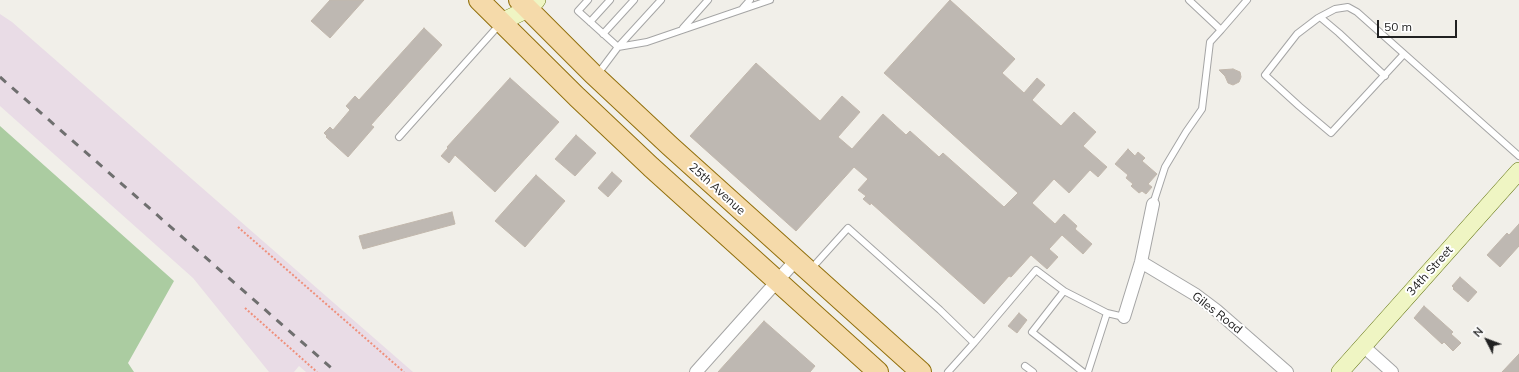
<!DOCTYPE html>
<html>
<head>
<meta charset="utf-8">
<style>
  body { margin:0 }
  #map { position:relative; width:1519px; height:372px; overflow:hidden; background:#f1efe9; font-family:Mulish,sans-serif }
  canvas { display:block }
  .north { position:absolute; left:1467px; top:320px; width:40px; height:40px; -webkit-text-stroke:3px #fff; paint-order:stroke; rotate:312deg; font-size:11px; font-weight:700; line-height:16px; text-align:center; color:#212121 }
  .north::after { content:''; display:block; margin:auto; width:14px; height:18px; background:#212121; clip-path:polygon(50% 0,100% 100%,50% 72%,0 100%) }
  .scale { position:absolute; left:1377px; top:20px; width:80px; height:18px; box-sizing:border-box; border:2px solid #212121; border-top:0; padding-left:5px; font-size:12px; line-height:14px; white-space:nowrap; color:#212121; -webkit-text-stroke:3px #fff; paint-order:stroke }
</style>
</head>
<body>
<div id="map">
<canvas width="1519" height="372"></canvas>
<div class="north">N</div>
<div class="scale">50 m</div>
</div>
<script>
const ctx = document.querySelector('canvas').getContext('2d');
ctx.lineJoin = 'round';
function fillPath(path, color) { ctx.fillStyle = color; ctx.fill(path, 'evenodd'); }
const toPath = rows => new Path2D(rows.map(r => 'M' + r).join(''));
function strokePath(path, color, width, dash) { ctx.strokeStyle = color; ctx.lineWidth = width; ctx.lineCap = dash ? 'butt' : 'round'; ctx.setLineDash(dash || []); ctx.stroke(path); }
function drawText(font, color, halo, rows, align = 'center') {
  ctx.font = font + ' Mulish,sans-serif'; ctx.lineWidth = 4; ctx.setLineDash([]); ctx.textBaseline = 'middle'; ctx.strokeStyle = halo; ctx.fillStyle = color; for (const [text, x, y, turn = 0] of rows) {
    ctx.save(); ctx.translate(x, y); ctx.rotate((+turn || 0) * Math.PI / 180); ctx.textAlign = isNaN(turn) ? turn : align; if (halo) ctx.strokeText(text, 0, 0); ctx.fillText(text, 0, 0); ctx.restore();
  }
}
fillPath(toPath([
  [0,14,12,22,413,372,306,372,299,366,294,372,269,372,193,278,0,106]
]), '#e9dce6');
fillPath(toPath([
  [0,126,174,281,128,363,134,372,0,372]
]), '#abcca1');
const building = toPath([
  [330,0,364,0,330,38,311,21,330,0],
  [950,0,1015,59,1002,73,1024,93,1037,78,1045,85,1032,100,1061,126,1074,112,1096,132,1083,146,1107,167,1098,177,1090,170,1069,193,1054,179,1032,203,1055,224,1064,214,1077,226,1075,229,1092,244,1083,254,1062,235,1049,249,1058,257,1047,269,1031,255,1011,277,1009,276,984,304,871,203,870,205,863,199,866,196,858,190,868,179,854,167,796,231,690,136,756,63,820,121,842,96,860,112,838,137,852,149,883,114,906,135,910,131,939,157,943,153,1004,207,1018,193,884,73,950,0],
  [424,28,442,45,371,125,374,127,348,157,326,137,327,136,324,133,330,127,333,130,350,110,346,106,355,96,359,100,424,28],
  [1233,69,1240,72,1241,77,1239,82,1233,85,1228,83,1225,76,1219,70,1233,69],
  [510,78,559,122,495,192,455,155,449,163,441,156,448,148,447,147,510,78],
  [576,135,596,153,575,176,555,159,576,135],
  [1128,149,1135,156,1138,152,1145,158,1142,161,1157,174,1148,184,1152,187,1146,194,1142,191,1139,193,1131,186,1133,184,1126,178,1128,175,1115,164,1128,149],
  [612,172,622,181,608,197,598,188,612,172],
  [536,175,565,201,525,247,495,221,536,175],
  [452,212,455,224,363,249,359,236,452,212],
  [1519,224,1519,246,1500,267,1487,255,1507,233,1509,235,1519,224],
  [1460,277,1477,292,1468,302,1453,289,1454,288,1452,286,1460,277],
  [1424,306,1453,332,1451,334,1461,343,1453,351,1444,342,1442,344,1414,318,1424,306],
  [1019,313,1027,320,1017,333,1008,326,1019,313],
  [764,321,815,366,810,372,718,372,764,321],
  [1519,354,1519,372,1502,372,1519,354]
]);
fillPath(building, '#beb8b2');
strokePath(building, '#c1b7ac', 1);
const lane = toPath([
  [588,0,578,11,618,47,647,42,770,0],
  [1189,0,1221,30,1247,0],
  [743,8,750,0],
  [1320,17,1339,33,1385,76],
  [590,22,610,0],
  [683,28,708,0],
  [603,34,634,0],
  [1404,54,1331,133,1299,106,1265,75,1297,34,1318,18,1335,9,1348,7,1357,12,1519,156],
  [597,75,618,47,661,0],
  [399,137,500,24],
  [1153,204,1165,167,1186,132,1202,109,1210,42,1221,30],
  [811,269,848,228,940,310,974,343,948,372],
  [1064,291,1032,332,1083,372],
  [974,343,1036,270,1064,291,1107,313,1124,317],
  [1025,366,1033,372],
  [1088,372,1107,313]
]);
const street = toPath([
  [1141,262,1196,295,1216,310,1287,372],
  [1124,317,1141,262,1153,204],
  [1363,346,1392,372],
  [696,372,796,260]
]);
const secondary = toPath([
  [501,22,528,9,537,0],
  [1340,372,1519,171]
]);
const primary = toPath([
  [479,0,577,97,651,167,878,372],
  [519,0,593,74,670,146,921,372]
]);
strokePath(lane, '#a5a5a5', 8);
strokePath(street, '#a5a5a5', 14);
strokePath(secondary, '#60720f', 18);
strokePath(primary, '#92700d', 22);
strokePath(toPath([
  [238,227,404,372],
  [245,308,317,372]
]), '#ef907c', 2, [2, 2]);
strokePath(lane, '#fff', 6);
strokePath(street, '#fff', 12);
strokePath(secondary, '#eff5c3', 17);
strokePath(primary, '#f5daaa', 20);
strokePath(toPath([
  [0,77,336,372]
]), '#6f6f6f', 3, [8, 8]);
drawText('12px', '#212121', '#fff', [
  ["25th Avenue",717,189,42],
  ["34th Street",1430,271,-48],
  ["Giles Road",1217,313,38]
]);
</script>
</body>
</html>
